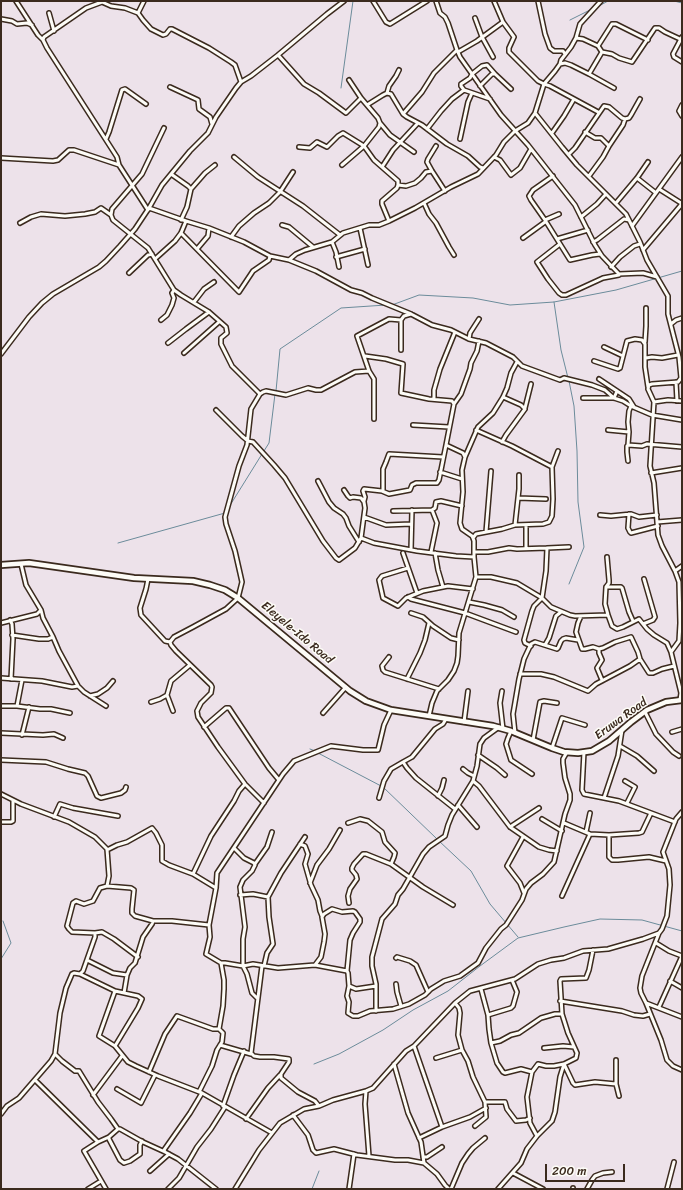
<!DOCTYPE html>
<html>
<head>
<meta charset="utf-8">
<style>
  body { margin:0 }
  #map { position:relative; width:683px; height:1190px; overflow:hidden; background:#ede2ea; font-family:Sriracha,sans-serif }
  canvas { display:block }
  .frame { position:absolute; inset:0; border:2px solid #3b2a1e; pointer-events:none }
  .scale { position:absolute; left:545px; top:1164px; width:80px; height:18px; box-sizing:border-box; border:2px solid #3b2a1e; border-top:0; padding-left:5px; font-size:12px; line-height:14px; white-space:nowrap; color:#3b2a1e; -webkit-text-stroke:3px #fdfcf7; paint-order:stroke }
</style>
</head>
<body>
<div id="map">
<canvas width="683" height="1190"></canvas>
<div class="frame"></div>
<div class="scale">200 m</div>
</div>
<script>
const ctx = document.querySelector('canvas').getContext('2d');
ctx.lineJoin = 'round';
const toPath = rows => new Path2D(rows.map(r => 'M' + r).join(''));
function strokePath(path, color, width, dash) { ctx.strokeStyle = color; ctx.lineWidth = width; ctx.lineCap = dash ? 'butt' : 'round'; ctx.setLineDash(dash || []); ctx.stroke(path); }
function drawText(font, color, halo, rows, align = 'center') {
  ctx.font = font + ' Sriracha,sans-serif'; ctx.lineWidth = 3; ctx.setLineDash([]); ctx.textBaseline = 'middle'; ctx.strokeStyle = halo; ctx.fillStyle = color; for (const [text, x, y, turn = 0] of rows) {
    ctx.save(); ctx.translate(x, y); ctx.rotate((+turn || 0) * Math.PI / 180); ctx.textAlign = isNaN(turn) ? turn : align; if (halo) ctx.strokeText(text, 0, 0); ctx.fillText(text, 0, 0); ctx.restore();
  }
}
strokePath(toPath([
  [674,1,682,3],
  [599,6,608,1],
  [570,20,592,9],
  [341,88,353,1],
  [554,302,561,350,568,378],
  [392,305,419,295,473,298,510,305,554,302,616,290,682,271],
  [569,381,574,406,577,451,578,502,584,547,569,584],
  [276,391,280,349,341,308,386,305],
  [264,451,269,443,275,394],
  [229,507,262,454],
  [118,543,225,513],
  [310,749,315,751],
  [318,753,383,787,437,839],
  [439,841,471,871,490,904,518,937],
  [1,959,11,943,3,921],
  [314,1064,339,1054,383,1030,413,1010,448,991,480,966,518,938,564,927,600,919,642,920,682,931],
  [312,1189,319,1171]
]), '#6b8b9a', 1);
const street = toPath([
  [16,1,38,35,43,40],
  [373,1,386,22,390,24,427,1],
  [436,1,440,13,445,17,448,23,457,50,460,57,501,115,528,145,575,205,595,245,602,256,619,274,643,273,657,277],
  [538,1,545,34,550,48,554,51,563,51,565,54],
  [49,13,54,31],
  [138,13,144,1],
  [475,18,482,37,493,57],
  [1,19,12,21,17,24,27,23,32,25],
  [503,22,514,37,509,48,509,52,538,81,544,84,535,113],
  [682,37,673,54,674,57,682,62],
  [576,38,583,39,598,46,602,52,612,54,619,58,632,62,655,28,659,28,665,32,680,39],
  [598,46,612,24,616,24,648,40],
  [458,52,477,41,503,22,494,1],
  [278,55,304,84,319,93,346,113,361,98],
  [560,64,565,63,571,65,589,74,602,52],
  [589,74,614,88],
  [349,80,361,98,378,118,380,123,379,127,364,146,374,160,398,181,398,185,397,188,382,201,382,204,389,221],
  [480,86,492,74,495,74,511,89],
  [170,87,198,100,199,109,210,117,212,124],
  [464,90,461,86,461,84,470,78,472,74,482,66,487,65,495,74],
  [387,93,389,86,396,76,399,70],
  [367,105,383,95,387,93,391,94,403,114,407,117,422,125,447,144,468,156,480,167,483,168],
  [682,105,679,111,682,116],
  [598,112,550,86,544,84,555,71,560,64,561,60,571,47,576,38,580,24,601,1],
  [403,114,422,92,434,73,457,50],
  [380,123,390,135,414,152],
  [164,128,142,174,112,209,111,215,113,220,148,248,174,290,181,295,209,312,226,327,227,333,221,338,221,344,232,366,260,394],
  [427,129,441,111,452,99,464,90,490,99],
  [585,132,595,138,601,138,609,146],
  [552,133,564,116,574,99],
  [106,139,109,132,122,90,125,89,146,104],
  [460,139,468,102,472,93],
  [436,146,428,159,427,162,432,171,445,191],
  [299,147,310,148,317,142,327,147,338,136,343,133,364,146,342,165],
  [569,154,575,148,604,106,609,107,622,118,625,119,629,118,631,115,640,99],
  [234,157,258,177,303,206,340,235],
  [494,157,500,160,511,175,520,168,531,149],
  [1,158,53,161,58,160,69,150,74,150,119,165],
  [382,167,393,150,418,123],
  [171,174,188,186,191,189,187,207,181,220],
  [589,176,603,157,609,146,623,125,625,119],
  [637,178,656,193],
  [398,185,406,186,415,183,421,178,426,172,432,171],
  [191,189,205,173,215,165],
  [424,203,429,214,436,223,449,247,454,255],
  [616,203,637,178,648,162],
  [149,208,186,221,209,228,244,242,270,256,289,260,296,254,305,250,332,242,343,233,369,225,379,225,389,221,415,208,451,187,478,174,496,155,504,142,515,131,528,123,535,113,562,147,577,165,626,214,640,242,647,260,668,296,668,314,679,357,681,378,678,382,652,384,649,385,648,389,654,402,650,466,654,483,658,535,662,546,675,571,679,582,680,623,679,641,671,652,681,693,680,700],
  [148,210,119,165,117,157,47,48,43,40,44,37,86,8,102,2,111,6,125,8,138,13,143,20,151,29,163,35,166,34,170,29,172,29,209,48,231,62,235,65,241,82],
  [559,214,545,220,570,260,592,255,600,254],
  [581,217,597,204,606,194],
  [545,220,531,200,529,196,533,190,553,176],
  [20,223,31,217,41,214,65,216,85,214,95,212,101,208,111,215],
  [282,225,289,227,313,247],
  [632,226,682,157],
  [360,228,368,265],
  [181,233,239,292,253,271,269,260,270,256],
  [231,237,239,226,254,213,269,203,280,192,293,172],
  [523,238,545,222],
  [557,239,588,230],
  [332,242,336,252,339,267],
  [593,242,597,240,624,219,629,220],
  [560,244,537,262,548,279,559,293,562,295,566,295,603,278,619,275],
  [197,249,208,236,209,228],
  [643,250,681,205,681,203,659,189],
  [336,257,365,249],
  [155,259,175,241,181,233,186,221],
  [289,260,316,271,351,290,362,293,372,298,411,314,432,325,451,330,455,332],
  [611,267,620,257,634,246,640,244],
  [129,273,148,255,152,254],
  [194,302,204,289,214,282],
  [161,320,167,315,172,305,174,298,172,293,174,290],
  [671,324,676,320,682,318],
  [469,339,470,333,479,319],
  [645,342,646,326,646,308],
  [168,343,186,329,209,312],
  [604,347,623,356],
  [401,350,401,320,404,316,411,314],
  [184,353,219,322],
  [1,354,29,317,42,303,53,294,99,267,106,261,120,246,135,229,149,208,162,185,190,151,208,133,216,117,236,88,241,82,251,76,278,55,327,14,344,1],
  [365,356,386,359,403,364,401,393,429,399,452,401,454,404],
  [646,358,652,357,662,358,678,355],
  [594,361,618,369,620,368,627,341,635,339,642,340,645,344,645,367,648,387],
  [599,379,629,399,634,407],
  [676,382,677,401],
  [583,398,614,398,623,401,631,406,652,415,682,420],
  [434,399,434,390,440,369,455,332,469,339,486,343,513,357,522,366,560,380,564,378,592,385,605,390,614,398,617,391],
  [654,402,668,400,682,401],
  [525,408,531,384],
  [216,410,242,436,248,441,253,442,274,465,285,478,323,541,336,558,339,560,355,548,361,538,365,508,364,502,361,498,353,497,350,498,348,496,344,490],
  [374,419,374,379,369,371,357,336,389,319,401,320],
  [413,425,449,427],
  [476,430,512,446,552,467],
  [608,430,629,432],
  [502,442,506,435,525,409,521,405,503,397],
  [628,445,629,432,628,422,629,411,631,406],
  [465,457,463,453,446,445,454,404,461,394,470,369,471,363,477,351,479,341],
  [628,461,627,452,627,446,628,445,642,446,647,444,682,447],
  [440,472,462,479],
  [651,473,682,468],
  [318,481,329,502,334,508,343,514,346,518,349,526,359,542],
  [383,491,383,469,386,462,389,454,443,457],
  [518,498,546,499],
  [364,501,365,497,363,491,364,489,382,491,389,494,410,490,412,485,416,483,437,483,439,480,446,445],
  [393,511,432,510,435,508,436,502,441,501,462,506],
  [629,514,628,528,630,532,631,533,658,526],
  [600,515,611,516,631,514,639,517,657,515],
  [364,517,386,525,411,524],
  [657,522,682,520],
  [515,525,519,489,519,475],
  [526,525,526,548],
  [486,532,491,471],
  [361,538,374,543,417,551,456,556,474,557],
  [473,538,476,534,502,529,515,525,543,524,549,522,552,516,553,499,552,467,558,451],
  [411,550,412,510],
  [431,552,437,523,432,510],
  [474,552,488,552,509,548,517,549,547,548,569,547],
  [403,553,417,593],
  [435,553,438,570,443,587],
  [607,557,609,580,609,583,606,587,605,604,608,615,612,626,617,629,623,627,639,619,647,629,654,635,667,643,671,652],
  [408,568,382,576,379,580,383,598,398,606,406,598,423,591,448,586,473,589],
  [675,571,682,566],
  [476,577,491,577,517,583,542,598,551,607,570,615,575,616,608,615],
  [148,579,146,589,140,608,141,615,165,641,170,642,171,645,176,651,211,685,212,687,211,693,201,703,197,711,198,717,218,747,245,784,264,803],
  [606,587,621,587,622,588,629,612,633,621],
  [408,597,411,599,465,613,516,632],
  [469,602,484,605,502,610,514,617],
  [411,613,423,617,433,626,451,638,459,640],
  [581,616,578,623,576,632,582,649,585,649,593,647,599,649,603,648,615,642,631,637,638,652,640,659,649,673,653,673,662,669,674,666],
  [10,620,12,624,13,639,11,679],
  [1,623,37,614,41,610,26,585,21,564],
  [643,624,653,620,655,617,644,579],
  [12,635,39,639,48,639,53,637,43,618,41,610],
  [53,637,59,651,78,686,84,692,106,706],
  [170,642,174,637,193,627,226,609,238,598,242,582,240,573,235,551,226,524,225,517,239,466,247,445,251,409,260,394,263,392,266,391,286,395,308,388,316,390,321,390,355,372,369,371],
  [545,645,549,638,556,616,561,612],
  [531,646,525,643,524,640,532,611,534,606,542,598,546,571,547,548],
  [599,649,599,653,602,660,597,668,602,680],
  [389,657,382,666,383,670,385,672,439,689],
  [520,674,541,674,554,677,588,691,596,684,630,666,640,659],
  [1,678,42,681,72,687,78,686],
  [407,679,420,653,425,640,429,623],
  [502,691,500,703,503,729],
  [90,696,98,694,107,688,113,681],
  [151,702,160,699,167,695],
  [1,706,17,706,40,709,51,709,70,713],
  [17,706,22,680],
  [173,711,167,695,171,681,190,665],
  [645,712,656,734,673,752,679,756],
  [323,713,346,687],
  [429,716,432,703,437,691,448,680,454,671,457,663,458,656,459,633,476,577,474,557,474,541,473,538,472,536,462,529,460,523,463,492,462,470,465,457,478,427,493,413,503,397,507,388,511,373,517,362],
  [446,719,443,724,435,729,412,757,403,762,407,768,416,778,455,809],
  [464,722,468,691],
  [204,727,226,708,229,708,269,768,279,780],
  [511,731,508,738,506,744,511,760,532,774],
  [672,732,682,729],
  [1,733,43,735,54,734,63,738],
  [515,733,513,714,519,679,524,659,531,644,535,642,557,649,558,648,561,641,563,639,566,638,578,640],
  [22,735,29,707],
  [533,740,540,702,544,701,557,703],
  [620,746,637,756,654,771],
  [552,748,562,718,585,725],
  [584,752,582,790,584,794,619,801,675,822],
  [478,755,497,768,505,775],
  [1,760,46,762,68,769,85,773,88,776,97,796,101,798,121,793,125,790,126,787],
  [463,769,468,773,474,776],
  [473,781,479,786,510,827,539,847,549,850,557,851],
  [625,781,635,787,627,803],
  [1,794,21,804,69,822,95,837,107,849,109,876,107,886,100,888,93,901,84,904,76,901,73,903,67,926,69,929,72,932,95,933,95,937,83,971,80,974,74,973,72,974,66,988,60,1013,55,1054,51,1061,19,1098,7,1106,1,1114],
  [438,796,442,788,444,780],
  [379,798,384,781,391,769,403,762],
  [604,798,618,756,622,730],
  [458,805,477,827],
  [54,817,60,804,73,808,118,816],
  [542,819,562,831],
  [1,822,11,822,13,821,13,800],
  [348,823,360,819,368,821,382,832,385,842,395,853,394,857,391,864,366,854,363,854,354,864,352,868,352,870,356,875,357,879,350,889,348,896,349,903],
  [564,823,590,834,609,835,639,833,642,832,651,813],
  [510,827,539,808],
  [586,832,590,813],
  [609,835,609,857,612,860,618,860,649,857,666,861],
  [523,837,507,866,520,883,524,893],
  [300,844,305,846,308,854,305,864,311,885,318,900,320,911,322,916],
  [234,848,244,858,254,863,255,865,252,871,243,880,240,887,245,927,243,939,243,966,253,964,278,968,315,965,321,957,324,942,325,934,322,917,324,914,332,909,342,912,353,911,355,912,360,919,360,922,353,933,350,940,347,971,315,965],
  [107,850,117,845,127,842,152,828,156,833,162,845,162,861,169,865,193,874],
  [255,864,267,847,272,832],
  [391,864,423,887,453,905],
  [310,883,317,865,329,849,340,830],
  [107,886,131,888,134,890,132,909,132,913,135,916,153,921,172,921,209,925],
  [216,888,193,874,211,836,234,801,239,791,245,784],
  [240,895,253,894,268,897],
  [562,896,590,834],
  [95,933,102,932,114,939,138,957],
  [659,933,642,976,640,988,641,993,646,1003,682,1017],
  [656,943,669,951,682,956,659,1007],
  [396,958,397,957,410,961,416,965,428,992],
  [87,960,113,973,127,975],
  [262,966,251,1053,254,1056,260,1057,274,1057,289,1059,289,1062,281,1074,281,1078,298,1092,315,1101,319,1106],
  [264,966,267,953,273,944,269,917,268,897,281,873,305,837],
  [347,971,348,973,349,986,347,996,349,1002,348,1013,353,1016,358,1016,370,1011,393,1009,409,1004,425,995,431,989,444,981,460,976,478,963,486,948,501,929,506,925,522,900,526,889,531,883,543,874,554,862,565,814,570,800,570,794,565,778,563,763,563,759,567,752],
  [80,974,115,991,138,996,142,999,138,1008,115,1046],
  [670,981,682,988],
  [396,984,397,992,401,1006],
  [349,986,356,989,376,986],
  [481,989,488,1015,489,1029,491,1043,497,1063,503,1072,505,1073,521,1069,532,1072],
  [115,991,99,1036,115,1046,128,1062,136,1066,158,1076,202,1093,272,1133],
  [124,993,127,975,130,968,135,963,143,937,152,924,153,921],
  [257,998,252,993,247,974,243,966,225,963,221,963,206,954,210,937,209,925,216,888,217,873,283,774,294,761,331,746,363,750,378,750,384,725,391,710],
  [560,1001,622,1011,634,1015,643,1016,650,1014],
  [455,1003,459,1008,460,1013,458,1035,462,1050,468,1061,473,1077,485,1102,486,1117,475,1126],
  [646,1003,661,1040,667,1060,673,1066,682,1070],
  [376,1011,376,984,372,966,372,957,382,919,395,904,398,895,403,889,423,854,429,847,445,836,448,825,452,815,473,781,477,766,480,744,484,738,499,727],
  [488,1015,511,1008,513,1006,517,992,512,980],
  [219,1029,223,1006,224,989,224,980,221,963],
  [491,1043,500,1041,511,1035,519,1033,541,1018,555,1014,562,1014],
  [220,1045,251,1054],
  [414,1046,442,1127],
  [544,1048,563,1046,574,1047],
  [55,1054,62,1061,75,1071,79,1071,98,1102,111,1119,118,1129],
  [436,1058,462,1050],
  [616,1060,616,1084,619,1096],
  [394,1064,408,1113,421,1142,424,1163],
  [564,1064,573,1083,575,1085,595,1082,616,1084],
  [149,1072,165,1034,177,1016,213,1029,219,1029,223,1033,222,1042,217,1050,212,1066,199,1092],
  [35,1080,98,1142,109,1137,118,1129,120,1129,143,1142,165,1152],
  [117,1089,141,1103,155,1075],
  [366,1091,365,1104,369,1156],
  [202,1093,190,1113,164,1150,165,1152,178,1159,216,1189],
  [93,1095,122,1056],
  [485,1102,505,1102,507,1109,516,1121,526,1120,530,1118],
  [223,1106,234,1075,244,1051],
  [293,1115,308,1135,313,1150,316,1153,334,1149,357,1155,395,1160,408,1160,424,1163,437,1174,445,1185,449,1189],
  [246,1119,268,1088,280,1075],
  [537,1136,530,1123,527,1097,532,1072,538,1064,546,1066,554,1066,564,1064,576,1058,577,1053,568,1033,562,1014,560,981,561,979,586,978,589,970,593,950],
  [109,1137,109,1139,120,1160,124,1163,130,1161,140,1154,140,1145,142,1141],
  [419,1138,442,1127,470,1117,486,1108],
  [98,1142,84,1151,106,1189],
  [423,1157,427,1157,442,1147],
  [150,1171,169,1154],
  [513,1173,543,1189],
  [88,1189,101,1181],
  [168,1189,179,1178,197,1147,211,1129,225,1107],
  [235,1189,259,1150,280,1123,304,1109,319,1106,333,1100,366,1091,373,1088,406,1051,414,1046,455,1003,470,991,515,979,538,964,551,960,564,958,583,951,608,949,643,939,659,933,662,929,667,916,670,885,669,869,663,852,676,819,682,812],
  [349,1189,354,1154],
  [451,1189,462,1163,468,1154,473,1148,485,1138],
  [498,1189,521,1163,527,1149,537,1136,552,1121,555,1112,560,1077,564,1064],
  [573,1189,573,1188],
  [587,1189,592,1180,595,1176,603,1173,612,1172],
  [667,1189,674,1162]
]);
const secondary = toPath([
  [1,565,29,563,134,578,193,581,210,585,225,590,238,598,350,691,366,701,391,710,493,726,511,731,552,748,564,752,578,753,592,751,609,741,631,722,647,710,666,702,682,700]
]);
strokePath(street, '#3b2a1e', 6);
strokePath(secondary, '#3b2a1e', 8);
strokePath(street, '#fdfcf7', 3);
strokePath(secondary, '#fdfcf7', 4.5);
drawText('12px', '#3b2a1e', '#fdfcf7', [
  ["Eleyele-Ido Road",297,633,40],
  ["Eruwa Road",621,719,-36]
]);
</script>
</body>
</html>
